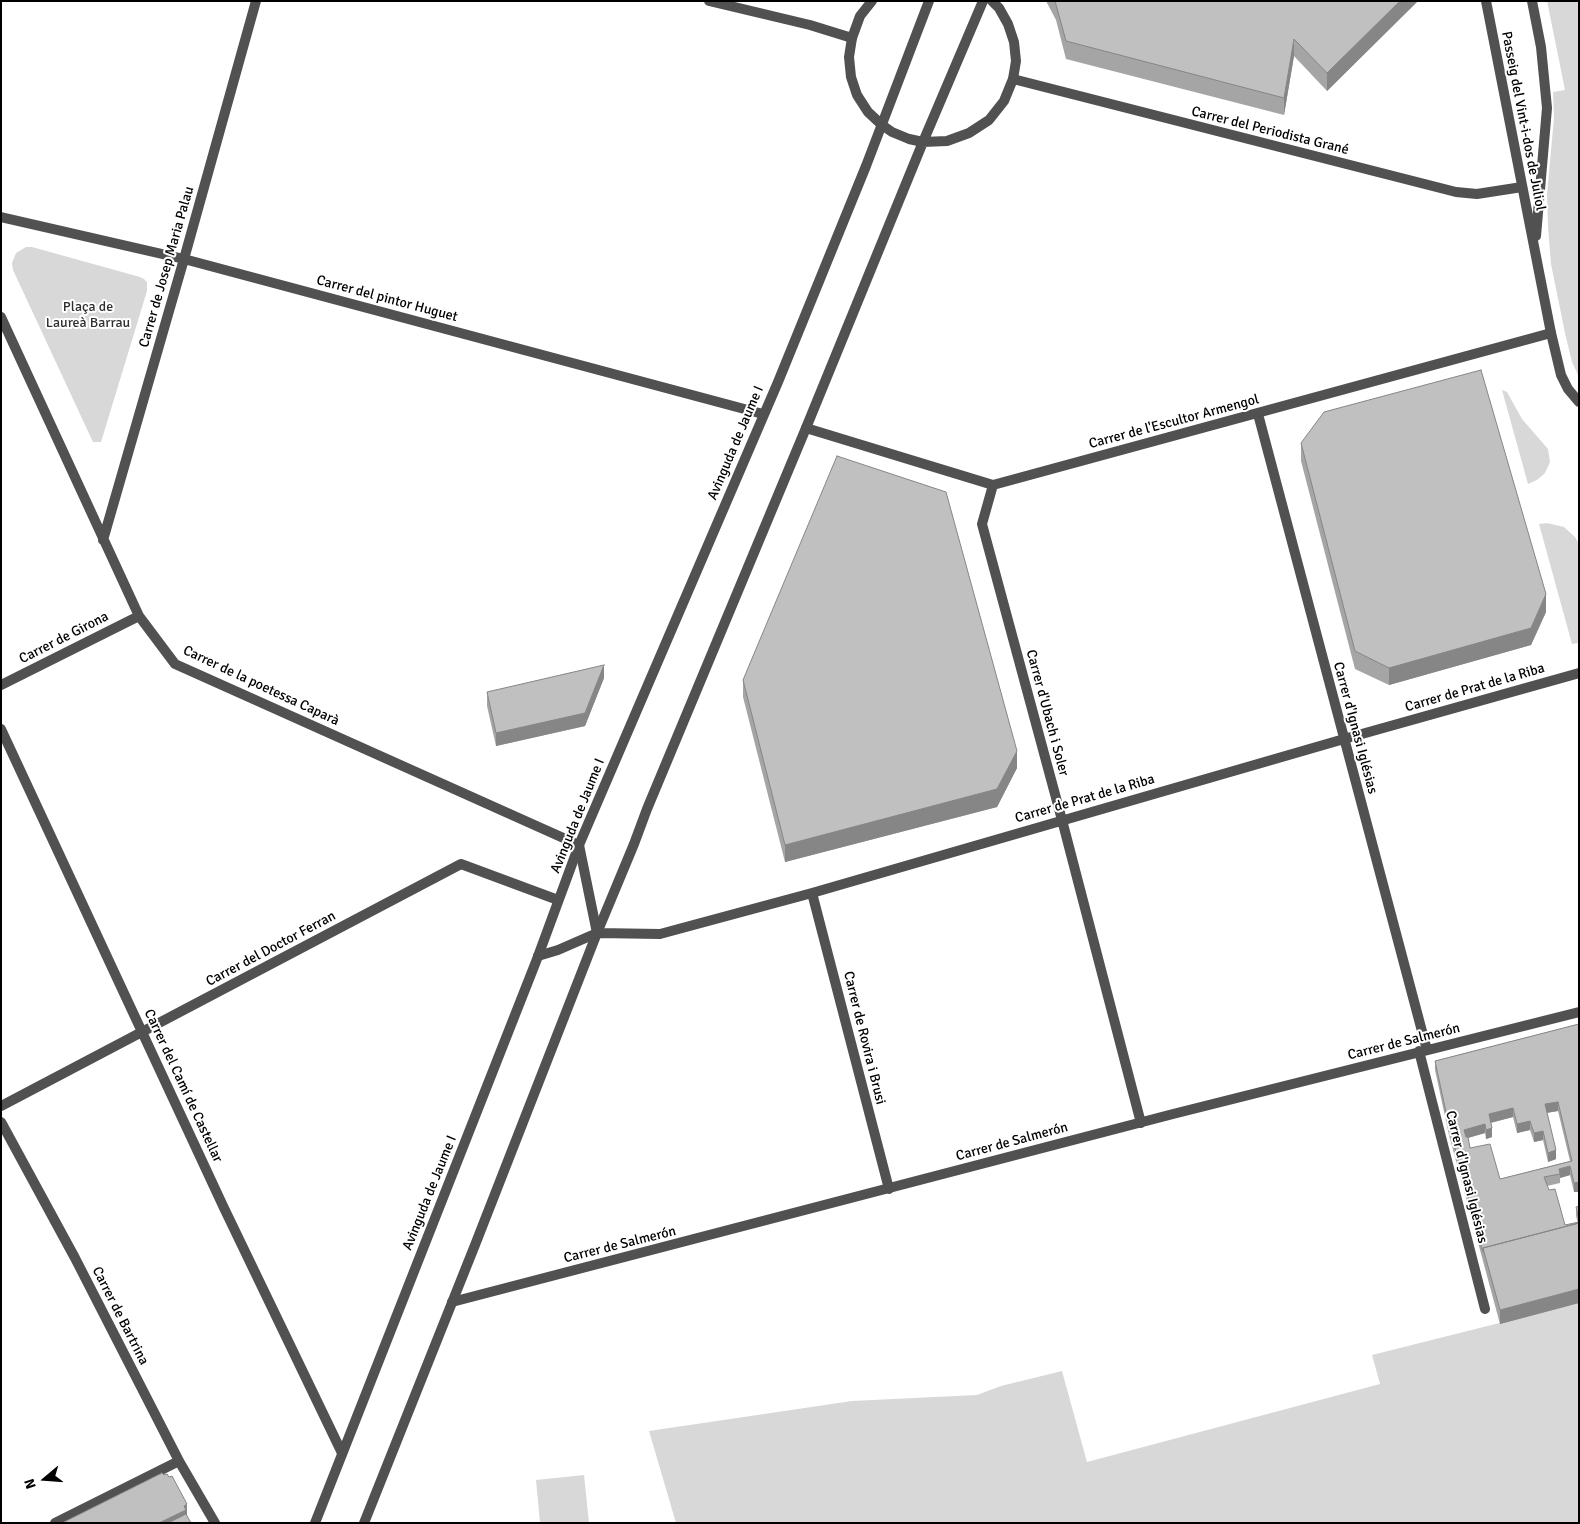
<!DOCTYPE html>
<html>
<head>
<meta charset="utf-8">
<style>
  body { margin:0 }
  #map { position:relative; width:1580px; height:1524px; overflow:hidden; background:#fff; font-family:Signika,sans-serif }
  canvas { display:block }
  .frame { position:absolute; inset:0; border:2px solid #000; pointer-events:none }
  .north { position:absolute; left:20px; top:1454px; width:50px; height:50px; -webkit-text-stroke:4px #fff; paint-order:stroke; rotate:252deg; font-size:14px; font-weight:700; line-height:20px; text-align:center; color:#000 }
  .north::after { content:''; display:block; margin:auto; width:18px; height:22px; background:#000; clip-path:polygon(50% 0,100% 100%,50% 72%,0 100%) }
</style>
</head>
<body>
<div id="map">
<canvas width="1580" height="1524"></canvas>
<div class="frame"></div>
<div class="north">N</div>
</div>
<script>
const ctx = document.querySelector('canvas').getContext('2d');
ctx.lineJoin = 'round';
function fillPath(path, color) { ctx.fillStyle = color; ctx.fill(path, 'evenodd'); }
const toPath = rows => new Path2D(rows.map(r => 'M' + r).join(''));
function strokePath(path, color, width, dash) { ctx.strokeStyle = color; ctx.lineWidth = width; ctx.lineCap = dash ? 'butt' : 'round'; ctx.setLineDash(dash || []); ctx.stroke(path); }
function drawText(font, color, halo, rows, align = 'center') {
  ctx.font = font + ' Signika,sans-serif'; ctx.lineWidth = 4; ctx.setLineDash([]); ctx.textBaseline = 'middle'; ctx.strokeStyle = halo; ctx.fillStyle = color; for (const [text, x, y, turn = 0] of rows) {
    ctx.save(); ctx.translate(x, y); ctx.rotate((+turn || 0) * Math.PI / 180); ctx.textAlign = isNaN(turn) ? turn : align; if (halo) ctx.strokeText(text, 0, 0); ctx.fillText(text, 0, 0); ctx.restore();
  }
}
fillPath(toPath([
  [1547,1,1579,1,1579,377,1572,362,1565,333,1551,264,1548,226,1547,194,1554,118,1553,92,1565,90],
  [26,247,32,247,140,277,144,279,147,282,147,291,101,442,93,442,13,270,12,263,16,253],
  [1502,390,1507,392,1522,419,1548,449,1550,462,1545,473,1537,480,1528,484],
  [1547,523,1564,527,1575,537,1579,544,1578,643,1572,644,1539,524],
  [1579,1303,1579,1522,1577,1523,676,1523,649,1431,852,1401,977,1395,1001,1386,1062,1371,1087,1462,1380,1384,1372,1355],
  [584,1475,589,1523,540,1523,536,1480]
]), '#d8d8d8');
strokePath(toPath([
  [709,1,810,25,852,38],
  [1013,79,1456,192,1477,194,1522,187],
  [1,217,184,259,763,414],
  [1,317,139,616,175,664,579,845,597,933],
  [1258,414,1427,1050],
  [806,428,993,485,1551,333],
  [993,485,982,524,1062,820,1141,1123],
  [103,540,184,259,256,1],
  [1,685,139,616],
  [1,729,224,1208,342,1453],
  [812,893,889,1189],
  [538,956,558,950,597,933,660,934,812,893,1344,739,1579,673],
  [1419,1051,1485,1309],
  [1,1106,461,864,558,900],
  [1,1122,75,1258,179,1461,215,1523],
  [452,1302,1173,1114,1579,1012],
  [55,1523,179,1461]
]), '#515151', 10);
strokePath(toPath([
  [872,1,860,16,852,38,849,57,851,77,857,95,868,112,882,125,892,132,909,139,923,142,947,141,969,133,989,120,1004,101,1013,79,1016,61,1014,42,1008,24,999,8,992,1],
  [1486,1,1551,333,1561,375,1568,389,1579,402],
  [1532,1,1541,47,1547,108,1536,236],
  [315,1523,537,959,579,845,778,382,866,166,929,1],
  [364,1523,475,1245,597,933,634,844,647,809,806,428,923,142,983,1]
]), '#515151', 10);
fillPath(toPath([
  [1046,1,1418,1,1327,91,1294,56,1284,115,1066,59,1056,20],
  [1301,443,1546,612,1531,645,1389,685,1355,669,1301,461],
  [604,678,585,726,496,746,487,706,487,692],
  [743,680,1017,768,997,807,785,862,743,697],
  [1579,1024,1579,1192,1574,1192,1570,1175,1560,1178,1560,1183,1547,1186,1565,1225,1578,1223,1576,1216,1576,1207,1579,1206,1579,1303,1500,1324,1449,1135,1435,1070,1435,1061],
  [1558,1111,1570,1161,1500,1179,1470,1148,1468,1138,1485,1133,1486,1139,1492,1137,1491,1123,1513,1117,1517,1133,1530,1130,1534,1142,1543,1140,1548,1162,1556,1159,1547,1113]
]), '#a5a5a5');
fillPath(toPath([
  [1400,1,1418,1,1327,91,1327,73],
  [1294,39,1294,56,1284,115,1284,98],
  [1546,594,1546,612,1531,645,1389,685,1389,668],
  [604,665,604,678,585,726,496,746,496,733],
  [1017,751,1017,768,997,807,785,862,785,845],
  [1558,1102,1558,1111,1545,1113,1545,1104],
  [1513,1108,1513,1117,1489,1123,1489,1114],
  [1530,1121,1530,1130,1517,1133,1517,1124],
  [1485,1124,1485,1133,1464,1139,1464,1130],
  [1492,1128,1492,1137,1486,1139,1486,1130],
  [1543,1131,1543,1140,1534,1142,1534,1133],
  [1556,1150,1556,1159,1548,1162,1548,1153],
  [1570,1166,1570,1175,1560,1178,1560,1174,1559,1169],
  [1579,1182,1579,1192,1574,1192,1574,1183],
  [1579,1289,1579,1303,1500,1324,1500,1310],
  [187,1504,187,1518,186,1523,159,1523]
]), '#868686');
const building = toPath([
  [1055,1,1400,1,1327,73,1294,39,1284,98,1066,41,1055,1],
  [1481,370,1546,594,1531,628,1389,668,1355,651,1301,443,1324,412,1481,370],
  [837,456,946,492,1017,751,997,789,785,845,743,680,837,456],
  [604,665,585,713,496,733,487,692,604,665],
  [1579,1024,1579,1182,1574,1183,1570,1166,1559,1169,1560,1174,1544,1177,1549,1190,1555,1189,1565,1225,1579,1222,1579,1223,1483,1248,1483,1252,1449,1126,1435,1061,1579,1024],
  [1558,1102,1572,1161,1500,1179,1490,1144,1470,1148,1468,1137,1466,1137,1464,1130,1485,1124,1486,1130,1492,1128,1489,1114,1513,1108,1517,1124,1530,1121,1534,1133,1543,1131,1548,1153,1556,1150,1545,1104,1558,1102],
  [1579,1206,1579,1219,1576,1207,1579,1206],
  [1579,1223,1579,1289,1500,1310,1483,1248,1579,1223],
  [162,1473,164,1475,167,1474,169,1477,172,1476,187,1504,184,1506,186,1510,159,1523,62,1523,162,1473],
  [186,1514,191,1523,168,1523,186,1514]
]);
fillPath(building, '#c0c0c0');
strokePath(building, '#868686', 1);
drawText('14px', '#000', '#fff', [
  ["Passeig del Vint-i-dos de Juliol",1523,121,79],
  ["Carrer del Periodista Grané",1270,131,14],
  ["Carrer de Josep Maria Palau",167,267,-74],
  ["Carrer del pintor Huguet",387,299,15],
  ["Carrer de l'Escultor Armengol",1174,422,-15],
  ["Avinguda de Jaume I",736,443,-67],
  ["Carrer de Girona",64,638,-27],
  ["Carrer de la poetessa Caparà",261,686,25],
  ["Carrer de Prat de la Riba",1475,688,-16],
  ["Carrer d'Ubach i Soler",1047,713,75],
  ["Carrer d'Ignasi Iglésias",1355,728,75],
  ["Carrer de Prat de la Riba",1085,799,-16],
  ["Avinguda de Jaume I",578,816,-68],
  ["Carrer del Doctor Ferran",271,949,-28],
  ["Carrer de Rovira i Brusi",864,1038,76],
  ["Carrer de Salmerón",1404,1042,-14],
  ["Carrer del Camí de Castellar",183,1086,65],
  ["Carrer de Salmerón",1012,1142,-15],
  ["Carrer d'Ignasi Iglésias",1466,1177,76],
  ["Avinguda de Jaume I",430,1193,-68],
  ["Carrer de Salmerón",620,1245,-14],
  ["Carrer de Bartrina",120,1316,63]
]);
drawText('14px', '#2f2f2f', '#fff', [
  ["Plaça de",88,307],
  ["Laureà Barrau",88,323]
]);
</script>
</body>
</html>
